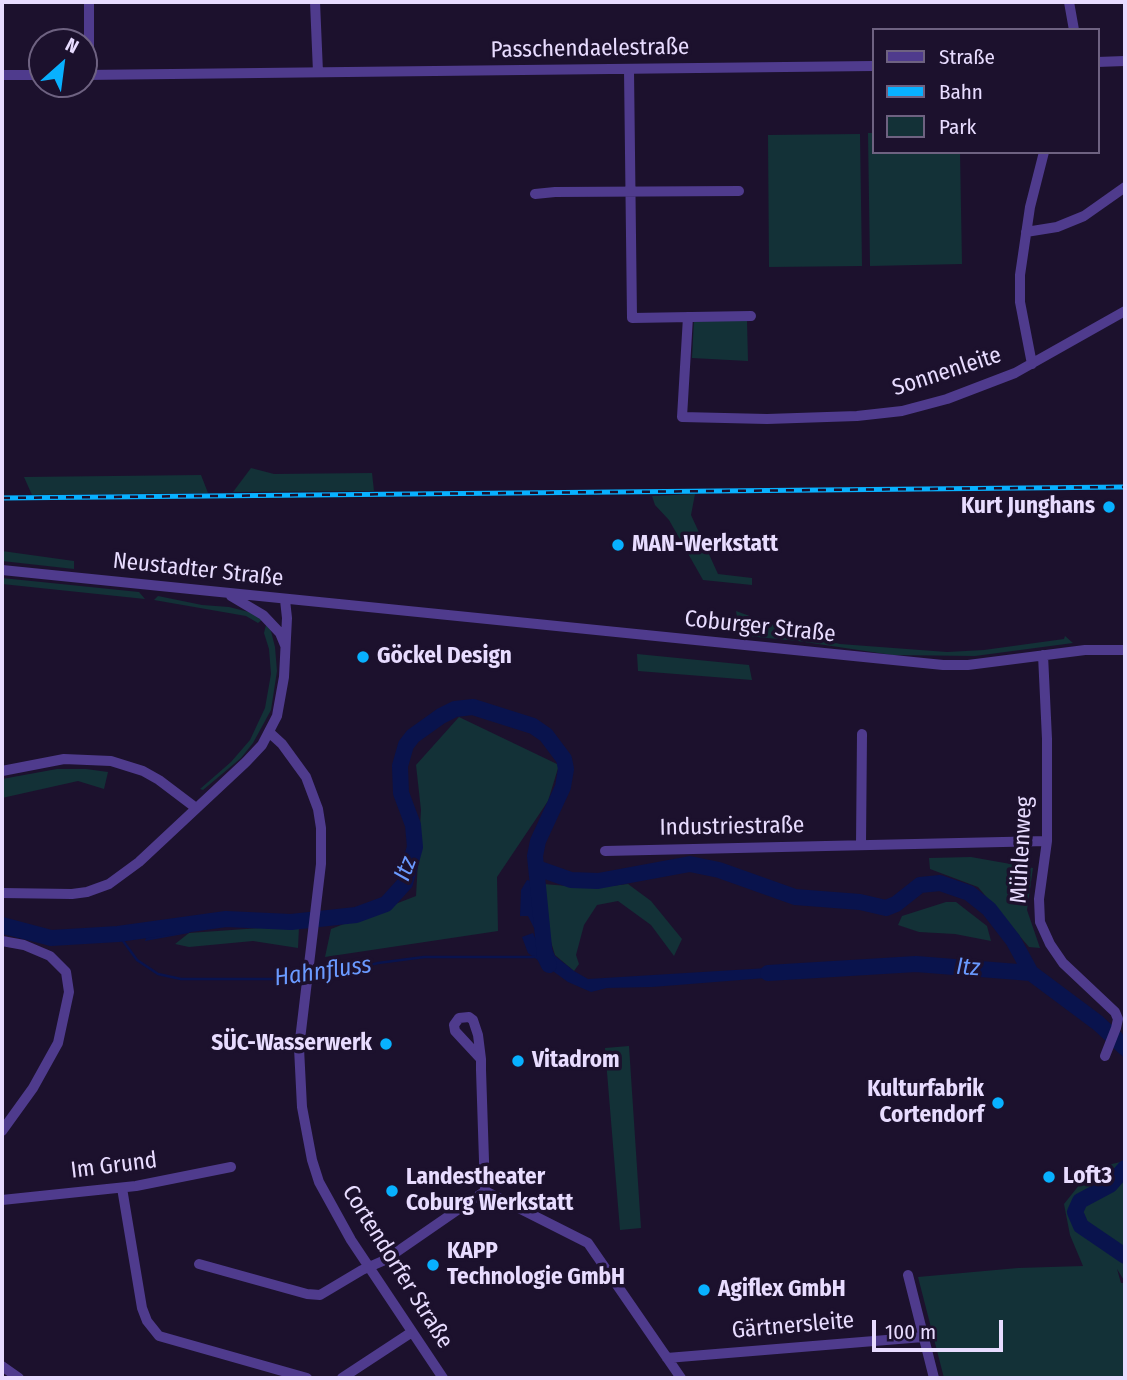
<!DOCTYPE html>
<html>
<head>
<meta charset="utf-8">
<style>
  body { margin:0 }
  #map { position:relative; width:1127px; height:1380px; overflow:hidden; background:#1c112d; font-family:"Fira Sans Condensed",sans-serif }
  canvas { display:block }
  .frame { position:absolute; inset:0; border:4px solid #e8dcff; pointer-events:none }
  .legend { position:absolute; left:872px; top:28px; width:228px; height:126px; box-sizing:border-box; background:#1c112d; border:2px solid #6e6281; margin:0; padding:9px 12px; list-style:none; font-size:21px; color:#e8dcff }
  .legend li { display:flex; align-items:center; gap:14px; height:35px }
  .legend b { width:35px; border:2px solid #6e6281 }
  .north { position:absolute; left:28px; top:28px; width:70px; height:70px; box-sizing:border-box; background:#1c112d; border:2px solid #6e6281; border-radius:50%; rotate:28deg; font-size:19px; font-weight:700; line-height:28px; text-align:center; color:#e8dcff }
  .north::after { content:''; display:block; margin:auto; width:24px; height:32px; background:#08b1ff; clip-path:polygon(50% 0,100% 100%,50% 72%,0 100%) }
  .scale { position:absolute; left:872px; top:1320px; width:131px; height:32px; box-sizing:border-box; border:4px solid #e8dcff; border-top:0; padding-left:9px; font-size:21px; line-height:24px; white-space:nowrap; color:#e8dcff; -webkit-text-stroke:5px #1c112d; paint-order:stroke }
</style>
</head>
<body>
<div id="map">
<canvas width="1127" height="1380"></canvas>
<div class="frame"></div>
<ul class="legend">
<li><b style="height:9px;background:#4f3b8d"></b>Straße</li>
<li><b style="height:9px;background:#08b1ff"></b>Bahn</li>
<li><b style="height:19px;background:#133137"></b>Park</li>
</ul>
<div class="north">N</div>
<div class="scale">100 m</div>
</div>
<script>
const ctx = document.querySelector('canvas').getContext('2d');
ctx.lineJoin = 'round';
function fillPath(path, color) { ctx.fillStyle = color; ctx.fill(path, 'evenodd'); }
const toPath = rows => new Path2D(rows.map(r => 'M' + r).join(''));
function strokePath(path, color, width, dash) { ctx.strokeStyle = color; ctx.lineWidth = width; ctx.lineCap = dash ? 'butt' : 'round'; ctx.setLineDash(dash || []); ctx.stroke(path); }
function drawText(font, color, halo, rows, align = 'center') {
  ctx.font = font + ' "Fira Sans Condensed",sans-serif'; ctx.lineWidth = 7; ctx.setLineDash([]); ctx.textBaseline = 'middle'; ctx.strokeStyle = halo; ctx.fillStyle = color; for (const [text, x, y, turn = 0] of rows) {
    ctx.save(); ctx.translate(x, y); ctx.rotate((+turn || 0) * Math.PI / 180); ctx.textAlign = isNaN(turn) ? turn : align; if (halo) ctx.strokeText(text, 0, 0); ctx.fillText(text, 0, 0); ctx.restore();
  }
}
fillPath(toPath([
  [868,133,873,133,873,152,960,152,962,264,870,266],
  [860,134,862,266,769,267,768,135],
  [694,320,747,321,748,361,692,358],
  [251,468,274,474,372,473,374,491,233,492],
  [201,475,208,493,32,495,24,477],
  [695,494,691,515,718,574,752,578,752,585,703,580,669,520,655,505,652,496],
  [2,551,74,561,74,569,2,561],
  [2,578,139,592,145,599,2,584],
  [158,596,202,605,229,607,253,613,263,619,258,623,246,616,154,600],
  [736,611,788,630,788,633,840,644,947,652,984,650,1064,639,1065,636,1073,643,975,656,892,655,798,641,747,636,739,629],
  [266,625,271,631,275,647,277,671,271,710,253,743,241,758,203,790,200,789,231,762,250,740,265,708,271,674,269,649,264,633],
  [637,654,749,665,752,680,638,671],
  [459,717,559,765,548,801,497,877,498,931,325,957,331,929,416,896,421,810,416,765],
  [57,769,86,769,108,772,104,789,78,781,2,798,2,779],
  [971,857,1033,868,1027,910,1040,948,1029,947,978,887,930,869,929,858],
  [543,884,592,888,628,884,651,901,682,939,674,956,651,925,618,901,597,905,584,925,576,955,579,964,574,971,555,955,548,932],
  [946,902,956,902,987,926,991,941,955,934,919,932,898,925,902,916],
  [274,927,299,927,298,948,253,941,189,947,175,944,189,933],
  [629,1046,641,1228,620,1230,605,1048],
  [1125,1161,1125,1282,1117,1269,1121,1283,1125,1283,1125,1378,944,1378,918,1277,1018,1268,1083,1266,1070,1235,1064,1204,1084,1179,1112,1164]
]), '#133137');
fillPath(toPath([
  [527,880,543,884,548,932,537,934,528,916,520,916,521,890],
  [2,919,41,933,47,933,36,942,2,934],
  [193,919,189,933,145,941,150,927],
  [533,933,538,945,551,946,555,956,574,971,588,979,784,967,791,976,652,987,607,988,591,992,568,982,528,953,522,937],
  [1091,1009,1121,1032,1125,1038,1125,1060,1116,1047,1079,1015]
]), '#09134d');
strokePath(toPath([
  [118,934,137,960,158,974,181,979,302,979],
  [312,978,329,976,378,963,424,957,534,957]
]), '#09134d', 2.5);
strokePath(toPath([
  [537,868,571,880,598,881,690,864,719,870,795,897,860,902,886,908,896,904,920,885,940,883,969,893,989,909,1013,940,1031,973],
  [2,925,51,938,118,934,226,919,291,922,356,915,386,904,405,883,415,847,413,825,401,793,400,766,406,745,413,736,441,716,455,709,473,707,533,726,546,735,564,759,566,769,563,787,538,841,535,856,545,957,549,965],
  [768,973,916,964,1031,973,1098,1023,1125,1048],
  [1125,1168,1110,1185,1080,1201,1075,1212,1081,1226,1125,1256]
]), '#09134d', 16);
strokePath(toPath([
  [89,2,89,75],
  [315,2,318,72],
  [1069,2,1074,30],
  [1097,62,1125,61],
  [629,70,632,318,751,316],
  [2,75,42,75],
  [84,75,873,66],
  [535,194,555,192,739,191],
  [1026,232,1057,227,1084,216,1125,187],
  [688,317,682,417,767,419,857,416,902,411,947,399,1015,373,1125,311],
  [1032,364,1020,302,1020,275,1030,207,1044,152],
  [2,570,943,665,968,665,1085,650,1125,650],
  [231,596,263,615,280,633,285,645],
  [1043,655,1047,739,1047,841,1039,899,1040,922,1050,944,1063,963,1115,1012,1118,1019,1116,1028,1105,1056],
  [270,733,282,744,306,777,318,809,321,828,321,864,299,1048,302,1107,312,1160,319,1182,351,1240,443,1378],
  [2,771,64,759,111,761,143,771,159,780,196,808],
  [861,844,862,734],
  [605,851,1047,841],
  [2,893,72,894,87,892,109,884,139,862,246,762,262,745,277,716,284,677,287,618,285,600],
  [2,941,24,945,50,956,66,972,69,992,58,1043,33,1088,2,1131],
  [481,1059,455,1031,454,1025,459,1018,469,1017,473,1020,478,1035,481,1059,481,1070,485,1191],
  [122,1188,142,1308,147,1321,159,1336,307,1378],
  [2,1200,136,1186,231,1167],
  [199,1264,307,1294,320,1295,362,1270,385,1260,485,1191,588,1243,681,1378],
  [908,1275,934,1378],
  [667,1358,923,1337],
  [2,1366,19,1378],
  [342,1378,412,1332]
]), '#4f3b8d', 10);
const rail = toPath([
  [2,498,1125,487]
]);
strokePath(rail, '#08b1ff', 5);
strokePath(rail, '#1c112d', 2.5, [8]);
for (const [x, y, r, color] of [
  [1109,507,7,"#08b1ff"],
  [618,545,7,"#08b1ff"],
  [363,657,7,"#08b1ff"],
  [386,1044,7,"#08b1ff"],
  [518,1061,7,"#08b1ff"],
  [998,1103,7,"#08b1ff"],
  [1049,1177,7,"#08b1ff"],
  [392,1191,7,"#08b1ff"],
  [433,1265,7,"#08b1ff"],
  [704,1290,7,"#08b1ff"]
]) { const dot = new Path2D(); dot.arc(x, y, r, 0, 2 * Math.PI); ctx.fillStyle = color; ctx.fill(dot); strokePath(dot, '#1c112d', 2.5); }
drawText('23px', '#e8dcff', '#1c112d', [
  ["Passchendaelestraße",590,49,-1],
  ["Sonnenleite",947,372,-18],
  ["Neustadter Straße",198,570,6],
  ["Coburger Straße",760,627,6],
  ["Industriestraße",732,827,-1],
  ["Mühlenweg",1022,850,-87],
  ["Im Grund",114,1166,-7],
  ["Cortendorfer Straße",397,1267,58],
  ["Gärtnersleite",793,1326,-5]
]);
drawText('bold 23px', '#e8dcff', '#1c112d', [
  ["Kurt Junghans",1095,507,"right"],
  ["MAN-Werkstatt",632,545],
  ["Göckel Design",377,657],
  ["SÜC-Wasserwerk",372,1044,"right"],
  ["Vitadrom",532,1061],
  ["Kulturfabrik",984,1090,"right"],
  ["Cortendorf",984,1116,"right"],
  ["Loft3",1063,1177],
  ["Landestheater",406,1178],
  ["Coburg Werkstatt",406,1204],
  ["KAPP",447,1252],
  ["Technologie GmbH",447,1278],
  ["Agiflex GmbH",718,1290]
], 'left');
drawText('italic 24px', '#6a9aff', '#1c112d', [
  ["Itz",406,869,-69],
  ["Itz",968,968,4],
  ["Hahnfluss",323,972,-8]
]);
</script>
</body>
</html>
